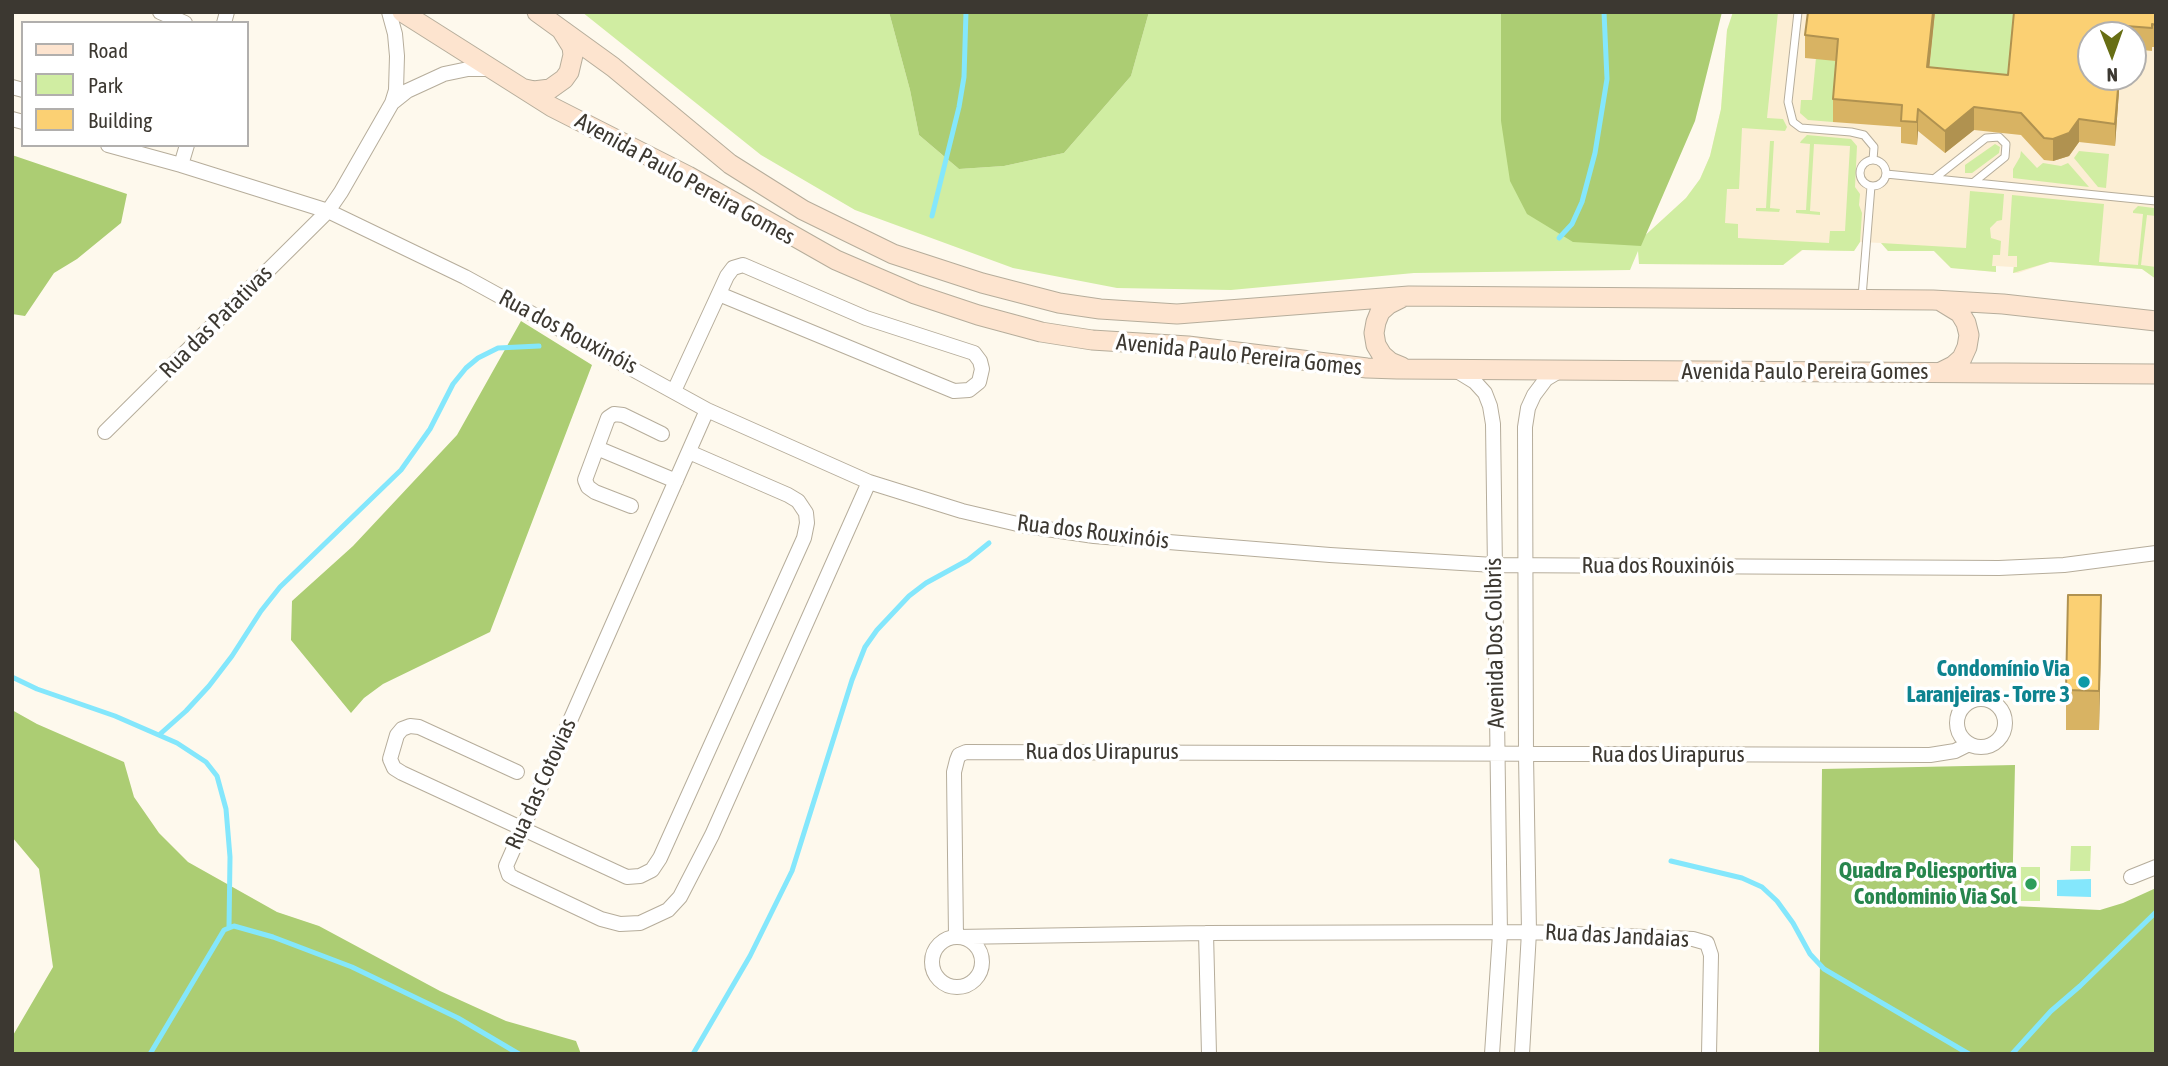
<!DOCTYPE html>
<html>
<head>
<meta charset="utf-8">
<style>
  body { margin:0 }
  #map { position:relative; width:2168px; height:1066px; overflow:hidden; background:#fef9ed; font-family:"Asap Condensed",sans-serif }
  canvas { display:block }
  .frame { position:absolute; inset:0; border:14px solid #3c3831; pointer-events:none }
  .legend { position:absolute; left:21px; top:21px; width:228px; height:126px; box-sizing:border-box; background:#fff; border:2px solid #b1afad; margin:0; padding:9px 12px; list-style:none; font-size:21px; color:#3c3831 }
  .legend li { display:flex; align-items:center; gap:14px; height:35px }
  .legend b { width:35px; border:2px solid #b1afad }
  .north { position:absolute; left:2077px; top:21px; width:70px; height:70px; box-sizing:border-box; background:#fff; border:2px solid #b1afad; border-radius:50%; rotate:179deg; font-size:19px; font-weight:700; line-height:28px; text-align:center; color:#3c3831 }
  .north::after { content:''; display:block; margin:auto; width:24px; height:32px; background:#676e14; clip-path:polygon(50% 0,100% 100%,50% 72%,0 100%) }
</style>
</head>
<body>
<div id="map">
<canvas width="2168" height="1066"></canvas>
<div class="frame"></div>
<ul class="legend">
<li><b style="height:9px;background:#fde4cf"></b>Road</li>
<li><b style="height:19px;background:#d0eda2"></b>Park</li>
<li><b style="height:19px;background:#fbd073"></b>Building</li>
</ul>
<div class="north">N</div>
</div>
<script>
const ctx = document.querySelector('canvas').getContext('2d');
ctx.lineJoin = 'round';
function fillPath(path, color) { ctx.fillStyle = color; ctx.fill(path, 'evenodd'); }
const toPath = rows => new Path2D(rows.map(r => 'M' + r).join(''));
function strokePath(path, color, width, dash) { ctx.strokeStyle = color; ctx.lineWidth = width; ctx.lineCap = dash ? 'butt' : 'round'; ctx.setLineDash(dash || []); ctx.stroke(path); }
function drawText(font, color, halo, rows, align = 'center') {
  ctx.font = font + ' "Asap Condensed",sans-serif'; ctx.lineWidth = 7; ctx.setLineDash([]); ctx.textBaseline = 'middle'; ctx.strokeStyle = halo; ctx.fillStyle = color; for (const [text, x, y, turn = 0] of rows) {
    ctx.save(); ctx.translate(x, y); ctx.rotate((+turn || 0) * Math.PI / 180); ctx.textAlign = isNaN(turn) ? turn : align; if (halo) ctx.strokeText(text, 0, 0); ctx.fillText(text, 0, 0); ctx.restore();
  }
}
fillPath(toPath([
  [1733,12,2156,12,2156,279,2142,269,2050,262,2018,273,2013,273,2013,267,1996,266,1996,272,1951,268,1934,251,1888,251,1881,243,1860,242,1854,251,1803,250,1783,265,1639,264,1639,241,1686,198,1700,179,1710,156,1721,109,1727,30],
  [2091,35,2133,35,2133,77,2091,77]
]), '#fceed4');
fillPath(toPath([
  [582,12,889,12,910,90,919,135,959,169,1004,166,1064,153,1131,76,1149,12,1501,12,1501,121,1639,241,1686,198,1700,179,1710,156,1721,109,1727,30,1733,12,1778,12,1767,118,1783,119,1787,127,1785,131,1742,128,1739,189,1727,189,1725,223,1738,224,1738,238,1829,243,1830,231,1845,231,1850,146,1814,144,1810,211,1820,212,1820,215,1796,213,1796,210,1806,210,1810,144,1800,143,1801,141,1807,135,1851,139,1857,146,1855,187,1860,194,1859,205,1862,213,1860,242,1854,251,1802,250,1783,265,1639,264,1638,251,1630,270,1414,273,1231,290,1117,288,1013,268,855,210,761,155],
  [1935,12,2016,12,2008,97,1927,90],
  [1817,47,1839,49,1833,122,1808,120,1800,113,1801,100,1812,100],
  [1770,141,1774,141,1770,208,1780,209,1779,212,1756,211,1756,208,1766,208],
  [1995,144,2000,147,1999,153,1972,173,1965,173,1965,165],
  [2021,151,2037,168,2043,163,2061,166,2068,163,2089,187,2013,178,2013,169,2020,157],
  [2079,151,2109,154,2106,188,2098,187,2074,158],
  [1970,191,2004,194,2002,220,1997,221,1990,228,1991,238,2001,241,2000,255,1993,255,1992,266,1996,266,1996,272,1951,268,1934,251,1888,251,1881,243,1966,248],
  [2012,195,2104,204,2099,262,2138,265,2143,214,2133,213,2133,211,2138,206,2154,208,2156,216,2147,215,2141,265,2156,267,2156,279,2142,269,2050,262,2013,273,2014,267,2017,267,2017,256,2008,256],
  [2071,846,2091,846,2090,871,2070,871],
  [2021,867,2040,867,2040,901,2021,901]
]), '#d0eda2');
fillPath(toPath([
  [889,12,1149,12,1131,76,1064,153,1004,166,959,169,919,135,910,90],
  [1501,12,1722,12,1695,121,1641,246,1573,242,1527,214,1510,181,1501,121],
  [12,155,127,194,121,223,77,259,54,273,25,316,12,314],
  [521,321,592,365,490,632,383,684,364,698,351,713,291,640,292,601,353,546,457,435],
  [12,710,37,724,124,762,134,797,159,833,188,862,277,912,319,926,440,991,506,1021,576,1041,581,1054,12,1054,12,1037,53,967,39,869,12,837],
  [2015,765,2012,906,2100,910,2123,903,2156,888,2156,1054,1819,1054,1822,769]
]), '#accd73');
fillPath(toPath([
  [2091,879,2091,897,2057,896,2057,880]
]), '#84e7fc');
strokePath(toPath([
  [932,216,959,107,964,77,966,12],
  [1559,238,1572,224,1582,202,1595,153,1607,79,1604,12],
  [12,677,37,689,115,716,177,743,206,762,217,776,226,809,230,857,229,927],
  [159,735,186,711,209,686,232,656,261,611,280,587,401,470,430,429,453,384,466,368,478,358,498,348,539,346],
  [1671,861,1742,878,1762,887,1777,901,1793,923,1810,954,1824,969,1969,1054],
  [150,1054,224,930,234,926,273,937,352,967,458,1018,519,1054],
  [693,1054,750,956,792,871,852,680,865,647,877,630,909,596,926,583,968,560,989,543],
  [2012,1054,2051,1011,2080,986,2156,912]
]), '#84e7fc', 5);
const lane = toPath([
  [1798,12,1788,102,1793,122,1801,128,1851,132,1864,135,1874,147,1873,160],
  '1860 173a13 13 0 1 1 26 0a13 13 0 1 1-26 0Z',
  [1886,174,2156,201],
  [1935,178,1986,138,1999,137,2006,144,2005,157,1974,182],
  [1862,297,1871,186]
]);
const street = toPath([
  [160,12,185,23],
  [224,23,227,12],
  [12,87,23,90],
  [392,103,407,91,444,74,468,69,490,69],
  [12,119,23,122],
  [108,145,181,165,328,211,465,277,707,410,869,482,962,511,1026,526,1094,536,1330,555,1494,565,1999,568,2064,565,2156,553],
  [181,165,187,145],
  [1457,371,1475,382,1485,393,1490,406,1493,424,1500,934,1492,1054],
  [674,391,727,276,733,268,743,265,866,318,974,353,980,361,982,369,979,382,969,390,954,391,719,294],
  [707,410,506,866,509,875,514,878,601,919,620,924,640,923,668,910,680,897,712,835,869,482],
  [105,432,328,211,341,192,392,103,396,90,397,56,395,34,389,12],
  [597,448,676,481],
  [631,506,595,492,588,487,585,480,608,418,614,414,623,415,662,434],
  '1957 723a24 24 0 1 1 48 0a24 24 0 1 1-48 0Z',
  [517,772,419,727,410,726,402,729,397,735,390,759,394,768,402,773,627,877,640,876,652,870,660,858,804,538,807,523,806,513,798,501,788,495,689,452],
  [2131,877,2156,867],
  [1206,933,1209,1054],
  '932 962a25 25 0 1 1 50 0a25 25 0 1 1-50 0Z',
  [1522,1054,1529,932,1526,755,1525,427,1528,408,1534,395,1546,379,1561,370],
  [1709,1054,1711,955,1707,943,1693,939,1529,932,1206,933,956,937,954,772,957,760,959,755,966,752,1930,755,1955,751,1969,744]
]);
const secondary = toPath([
  [402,12,552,107,688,176,836,260,915,294,978,315,1041,332,1092,340,1188,346,1367,368,1397,369,2156,374],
  [537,12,613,67,730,164,803,210,893,254,982,283,1059,303,1100,309,1177,314,1409,296,1933,300,2003,304,2156,321],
  [525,89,534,91,550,89,564,79,569,72,573,55,572,47,562,31],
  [1401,298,1389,304,1380,312,1376,322,1374,333,1376,345,1382,355,1390,362,1402,367],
  [1941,372,1953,366,1962,358,1967,347,1969,335,1966,323,1960,313,1942,302]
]);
strokePath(lane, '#b6ad9b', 9);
strokePath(street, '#b6ad9b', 16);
strokePath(secondary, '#b6ad9b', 21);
strokePath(lane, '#fff', 7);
strokePath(street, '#fff', 14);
strokePath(secondary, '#fde4cf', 19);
fillPath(toPath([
  [1935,12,1929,68,2008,75,2014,12,2156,12,2156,47,2152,47,2152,51,2133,49,2133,35,2091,35,2120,77,2115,146,2079,142,2069,156,2053,161,2044,160,2021,135,1974,130,1945,153,1918,131,1917,145,1901,143,1901,127,1833,122,1833,99,1836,61,1805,58,1805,35],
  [2101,634,2099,730,2066,730,2066,690]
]), '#d8b363');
fillPath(toPath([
  [1933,12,1935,12,1927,90,1927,67],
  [2119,77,2120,77,2115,146,2115,124],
  [1974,107,1974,130,1945,153,1945,131],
  [1918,109,1918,131,1917,145,1917,122],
  [2079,119,2079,142,2069,156,2053,161,2053,139],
  [2101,595,2101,634,2099,730,2099,691]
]), '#b09250');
const building = toPath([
  [1808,12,1933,12,1927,67,2008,75,2014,12,2156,12,2156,25,2152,24,2152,28,2113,25,2112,35,2091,35,2091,77,2119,77,2115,124,2079,119,2069,133,2053,139,2044,138,2021,113,1974,107,1945,131,1918,109,1917,122,1901,121,1902,105,1833,99,1838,39,1805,35,1808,12],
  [2068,595,2101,595,2099,691,2066,690,2068,595]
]);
fillPath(building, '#fbd073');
strokePath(building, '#b09250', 2);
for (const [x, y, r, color] of [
  [2084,682,7,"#0f9aa8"],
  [2031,884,7,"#2e9e5b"]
]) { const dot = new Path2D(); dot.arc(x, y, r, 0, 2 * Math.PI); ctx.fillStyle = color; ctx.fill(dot); strokePath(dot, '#fff', 2.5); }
drawText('23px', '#3c3831', '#fff', [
  ["Avenida Paulo Pereira Gomes",685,179,29],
  ["Rua das Patativas",216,322,-45],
  ["Rua dos Rouxinóis",568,332,28],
  ["Avenida Paulo Pereira Gomes",1239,355,6],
  ["Avenida Paulo Pereira Gomes",1805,372],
  ["Rua dos Rouxinóis",1093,532,7],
  ["Rua dos Rouxinóis",1658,566],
  ["Avenida Dos Colibris",1495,643,-91],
  ["Rua dos Uirapurus",1102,752],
  ["Rua dos Uirapurus",1668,755],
  ["Rua das Cotovias",541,784,-66],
  ["Rua das Jandaias",1617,936,3]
]);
drawText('bold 23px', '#0d838f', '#fff', [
  ["Condomínio Via",2070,669],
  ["Laranjeiras - Torre 3",2070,695]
], 'right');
drawText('bold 23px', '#27864d', '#fff', [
  ["Quadra Poliesportiva",2017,871],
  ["Condominio Via Sol",2017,897]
], 'right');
</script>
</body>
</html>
